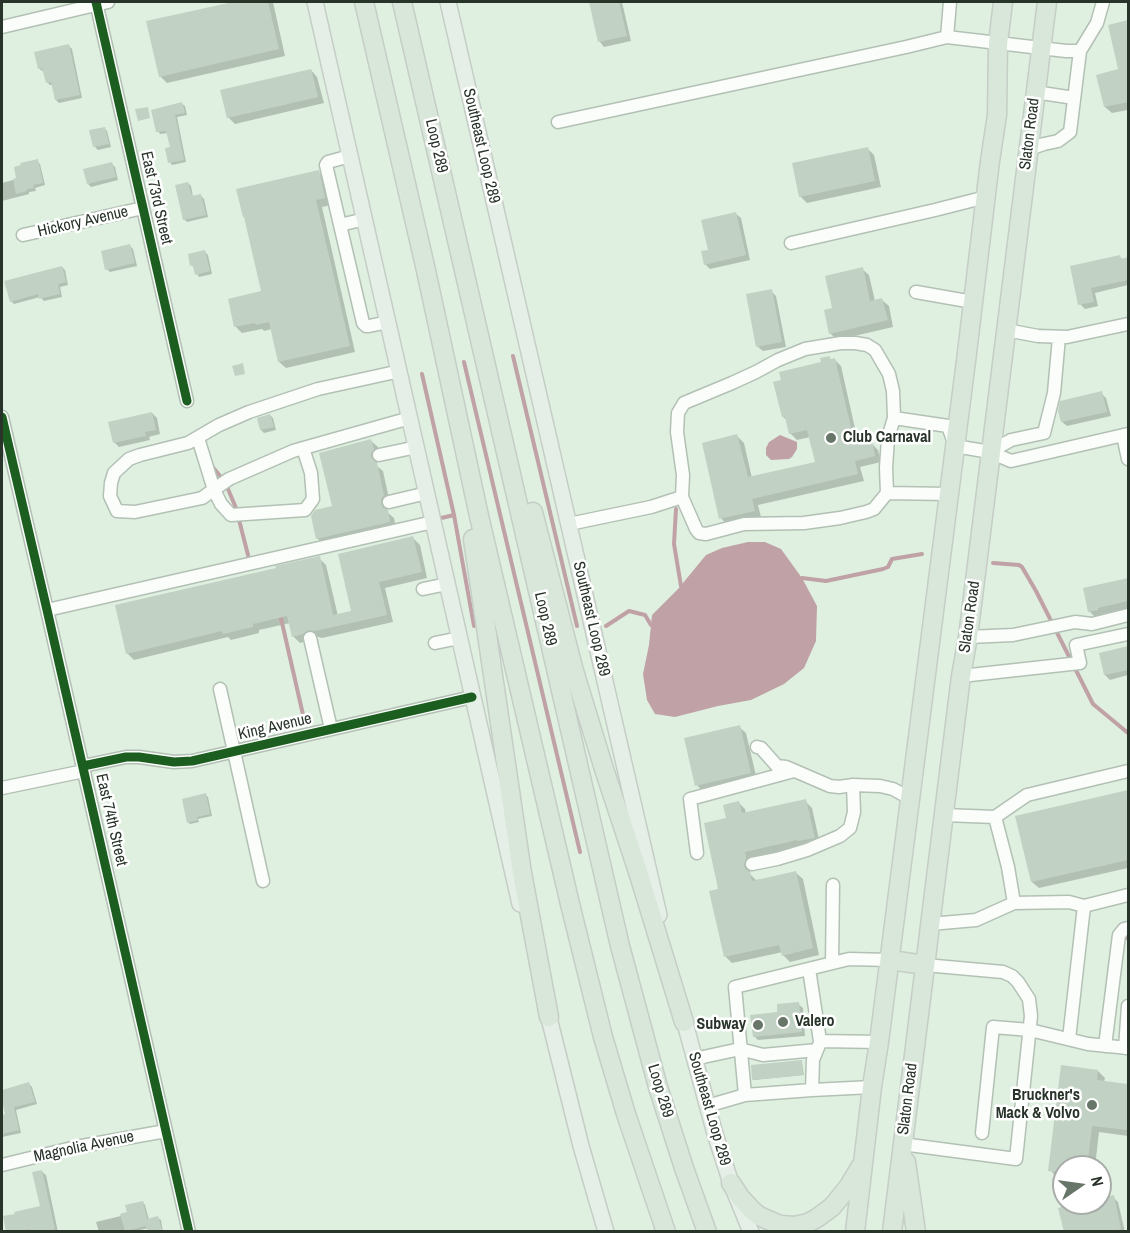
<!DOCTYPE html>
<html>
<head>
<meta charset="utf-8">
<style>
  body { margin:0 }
  #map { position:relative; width:1130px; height:1233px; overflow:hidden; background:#dff0e1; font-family:"Archivo Narrow",sans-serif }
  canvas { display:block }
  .frame { position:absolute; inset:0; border:3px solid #283329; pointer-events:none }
  .north { position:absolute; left:1052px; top:1155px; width:60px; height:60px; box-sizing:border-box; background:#fff; border:2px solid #a9ada9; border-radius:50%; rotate:77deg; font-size:16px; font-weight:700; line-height:24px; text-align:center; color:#283329 }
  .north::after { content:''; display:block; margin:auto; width:21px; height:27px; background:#687569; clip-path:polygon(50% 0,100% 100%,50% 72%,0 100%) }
</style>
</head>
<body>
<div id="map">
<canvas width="1130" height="1233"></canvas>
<div class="frame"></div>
<div class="north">N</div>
</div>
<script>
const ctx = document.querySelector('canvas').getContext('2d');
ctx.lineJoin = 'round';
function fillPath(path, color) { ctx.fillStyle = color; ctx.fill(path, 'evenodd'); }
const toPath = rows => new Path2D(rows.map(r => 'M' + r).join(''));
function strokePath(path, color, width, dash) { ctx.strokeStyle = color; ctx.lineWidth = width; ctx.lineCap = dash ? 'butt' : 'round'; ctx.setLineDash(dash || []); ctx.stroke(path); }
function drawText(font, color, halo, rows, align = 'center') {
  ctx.font = font + ' "Archivo Narrow",sans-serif'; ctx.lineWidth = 5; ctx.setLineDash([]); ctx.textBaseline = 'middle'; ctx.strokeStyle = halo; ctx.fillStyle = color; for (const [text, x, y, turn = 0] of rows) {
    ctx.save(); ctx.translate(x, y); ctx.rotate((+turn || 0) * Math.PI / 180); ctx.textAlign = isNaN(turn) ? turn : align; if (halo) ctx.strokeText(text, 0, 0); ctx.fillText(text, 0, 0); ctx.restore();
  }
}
fillPath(toPath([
  [780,435,797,442,797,449,792,457,789,459,771,460,766,455,766,448,769,442],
  [748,542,765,542,781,549,802,578,817,606,816,641,804,668,784,684,751,700,718,706,675,717,655,714,647,700,643,674,649,645,652,615,678,589,706,555,722,548]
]), '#c0a1a5');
fillPath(toPath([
  [239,2,273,2,285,56,167,83,160,76,148,23],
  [590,2,622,2,631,41,604,47,600,42],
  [1128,22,1128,110,1112,113,1105,107,1098,76,1120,71,1110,26],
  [69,46,72,49,82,98,59,103,56,100,53,85,50,85,47,82,44,71,42,71,39,68],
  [311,70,317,77,324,103,235,124,228,117],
  [182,104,185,106,187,115,177,117,186,162,172,165,170,162,172,148,168,133,160,134,158,131],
  [104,128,107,131,111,147,98,150,95,147],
  [867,148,874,155,881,187,807,203,800,196],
  [37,161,40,164,45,185,35,188,36,191,29,192,29,194,2,201,2,183,17,179],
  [112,164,115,167,118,180,91,187,88,184],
  [318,172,325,179,331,205,322,207,355,352,286,368,279,362,272,329,264,331,262,329,242,333,236,327,230,300,263,292],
  [188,183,191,186,193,197,201,196,204,199,208,217,187,222,184,219],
  [736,214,741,218,750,260,710,269,705,264,709,251],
  [130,246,133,249,137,266,110,272,107,269],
  [205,252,208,255,212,274,199,277,192,265],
  [1119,256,1123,260,1128,259,1128,285,1095,293,1098,306,1085,309,1080,304,1071,267],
  [62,267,65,270,68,285,60,287,62,297,44,301,40,297,14,304,11,301],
  [862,269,869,275,875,301,882,300,889,306,893,327,837,340,830,333,834,309],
  [771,291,776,296,786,347,763,351,758,347],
  [829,358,831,360,834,359,841,366,859,446,871,443,878,450,881,462,860,467,864,481,758,505,761,517,727,525,721,518,737,436,744,443,752,478,816,463,810,437,797,440,790,433,788,421,783,417,782,381,823,363],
  [1101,393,1106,398,1111,416,1067,426,1062,422],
  [152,413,157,418,160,434,149,437,150,440,119,447,114,442],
  [270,415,273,418,276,430,264,433,261,430],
  [371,441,378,447,380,456,377,460,377,466,383,471,390,503,388,506,387,512,394,518,396,528,324,545,317,538],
  [413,538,420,545,427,578,385,588,393,622,322,638,315,636,310,640,300,643,293,636,290,623,259,630,259,633,231,640,228,637,134,660,127,653,319,558,326,565,338,616,353,612],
  [1128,579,1128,608,1103,614,1104,617,1096,618,1090,612,1085,590],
  [1128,647,1128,675,1110,680,1105,675,1100,654],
  [739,727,746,733,757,780,703,792,697,785],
  [1128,791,1128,868,1039,888,1032,882,1017,817],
  [206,795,208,797,212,816,198,819,199,822,190,824,188,822],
  [805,801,812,808,820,844,804,846,751,859,750,874,756,880,796,873,803,879,819,955,790,962,783,955,783,952,732,963,726,957,711,892,720,890,728,819,739,803,745,809,746,814],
  [798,1004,803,1008,805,1036,758,1040,754,1036,779,1013],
  [802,1063,804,1075,754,1080,753,1079],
  [1098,1071,1105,1078,1104,1082,1128,1085,1128,1136,1099,1132,1095,1167,1064,1167,1064,1178,1057,1177,1050,1170],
  [29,1084,32,1087,37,1104,16,1110,21,1133,2,1137,2,1117,7,1116,2,1092],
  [41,1171,46,1175,58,1232,8,1232,42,1207],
  [1113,1197,1118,1202,1125,1232,1065,1232,1087,1203,1100,1203,1100,1200],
  [143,1202,145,1205,149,1220,158,1218,161,1220,163,1232,149,1232,148,1228,134,1232,99,1232,96,1222,129,1214]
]), '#0003');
strokePath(toPath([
  [513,356,577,626],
  [464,362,580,852],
  [422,374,454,515],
  [211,465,225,482,236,508,249,559,252,559],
  [676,509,674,544,681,586],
  [437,519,454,515,474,626],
  [993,563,1019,565,1022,567,1036,591,1093,704,1128,733],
  [802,578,826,581,883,569,888,567,892,559,922,554],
  [280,614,304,719],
  [606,626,629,611,645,615,651,625],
  [1125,938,1128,938]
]), '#c0a1a5', 4);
fillPath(toPath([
  [233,2,268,2,279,49,159,77,146,21],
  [589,2,619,2,627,36,598,42],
  [1128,20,1128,102,1104,107,1096,75,1118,69,1108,25],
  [69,44,80,95,55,100,51,82,46,83,42,68,38,69,34,52],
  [311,69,318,97,227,118,220,90],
  [182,102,185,113,175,115,184,160,168,163,165,148,170,147,166,131,156,132,151,110],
  [148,107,150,118,138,121,135,109],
  [105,127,109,144,93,147,89,130],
  [868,147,875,181,799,197,792,163],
  [38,159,43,183,33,185,34,188,27,189,27,191,16,194,13,179,16,178,14,167,21,165,20,163],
  [112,162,116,177,87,184,83,169],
  [319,170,325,198,316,200,350,346,278,362,269,322,256,325,255,323,234,327,228,299,261,291,244,217,243,217,236,189],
  [188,182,192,196,201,194,206,215,183,220,175,185],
  [736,212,746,255,704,265,701,251,708,250,701,220],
  [130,244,135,263,105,270,101,251],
  [205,250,210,271,195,275,193,265,190,266,188,254],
  [1120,255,1121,259,1128,257,1128,280,1091,288,1094,302,1078,305,1070,266],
  [62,266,66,282,58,284,60,294,39,299,38,294,10,302,4,281],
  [863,267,870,301,882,298,888,320,829,334,824,310,832,308,825,276],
  [772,289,782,342,756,347,746,294],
  [830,356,830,359,835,358,855,445,872,441,875,456,855,461,858,474,752,499,755,511,719,519,702,443,737,434,748,477,815,462,807,430,789,434,785,417,782,417,773,382,781,380,779,372,821,362,820,358],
  [243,363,245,374,235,376,232,366],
  [1102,391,1107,412,1061,422,1058,411,1060,401],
  [152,412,156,430,145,432,146,436,113,443,108,422],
  [270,414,274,427,260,430,257,418],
  [371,439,374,449,371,453,371,457,377,463,384,495,381,499,381,503,383,508,388,510,390,522,316,539,311,516,315,510,332,506,319,453],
  [413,536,422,572,379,582,387,615,315,631,308,630,303,634,292,637,287,616,253,624,253,627,223,634,222,631,126,654,115,605,276,568,275,566,320,556,333,615,351,611,338,554],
  [1128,578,1128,601,1098,608,1098,610,1088,612,1083,588],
  [1128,646,1128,670,1104,675,1099,653],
  [740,725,751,773,695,786,684,738],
  [1128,790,1128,860,1031,882,1015,816],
  [206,793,210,814,197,817,198,820,187,823,182,799],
  [806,799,815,838,798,841,797,840,745,852,746,858,744,865,745,869,750,872,752,881,796,871,813,948,782,956,779,945,724,957,709,891,718,889,704,823,726,818,723,805,739,801,742,813],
  [799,1002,802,1032,753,1037,750,1015,777,1012,777,1004],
  [802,1060,803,1075,752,1080,751,1065],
  [1061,1065,1098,1070,1097,1080,1128,1084,1128,1130,1092,1126,1087,1167,1064,1167,1064,1173,1048,1171],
  [29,1082,35,1102,14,1107,19,1130,2,1134,2,1115,5,1114,2,1101,2,1090],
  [42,1170,55,1229,45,1232,31,1232,30,1229,18,1232,6,1232,3,1216,15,1214,14,1212,40,1206,32,1172],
  [1114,1195,1121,1229,1110,1232,1064,1232,1058,1208,1080,1203,1100,1203,1100,1198],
  [143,1201,147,1219,158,1216,162,1230,148,1232,146,1226,125,1231,120,1214,127,1212,125,1205]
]), '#c1d1c3');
const minor = toPath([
  [96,2,187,401],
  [2,27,108,2],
  [947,37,950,2],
  [1035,92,1074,98],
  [558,122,906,47,947,37,1066,51,1080,51,1097,23,1103,2],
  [1029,149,1044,144,1058,141,1070,132,1080,51],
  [350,156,328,162,326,165,363,323,366,326,369,326,388,322],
  [340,225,365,219],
  [23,235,143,208],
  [791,243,935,210,986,197],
  [916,292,973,302],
  [1006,330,1038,336,1067,337,1128,324],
  [400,371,318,389,249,412,219,425,188,443,140,455,129,459,114,473,111,483,110,496,117,511,135,512,202,498,229,479,293,451,410,418],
  [2,417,47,610,189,1232],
  [894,418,948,426,955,446,990,452,1011,440,1044,433,1054,393,1059,337],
  [1123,435,1128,459],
  [198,438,214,490,221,504,231,515,305,510,313,499,311,473,303,448],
  [990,452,1011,461,1128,434],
  [379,455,417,447],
  [887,493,948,494],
  [389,502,427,493],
  [569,524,651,507,682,497,683,475,677,432,678,413,684,403,732,383,756,372,778,360,805,349,841,343,855,343,867,345,875,350,889,374,893,391,894,418,888,438,886,468,887,493,874,509,866,512,840,518,804,523,744,524,706,534,699,533,696,529,682,497],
  [423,589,447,584],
  [47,610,433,522],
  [968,637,1013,635,1075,622,1092,624,1128,615],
  [310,638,331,729],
  [435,643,459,638],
  [961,676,1080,663,1076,645,1128,634],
  [220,689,263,881],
  [757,747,761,748,777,766,786,767,830,786,839,787,853,785,880,786,893,789,902,794,910,794],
  [83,766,126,757,139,757,174,762,192,761,472,697],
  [2,788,84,771],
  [995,817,1027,795,1128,771],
  [697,853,690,799,794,771],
  [752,864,777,859,807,850,840,836,850,828,854,812,853,785],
  [1014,903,1069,902,1084,906,1128,895],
  [930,924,976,920,1014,903,1008,867,995,817,944,815],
  [832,963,833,885],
  [809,969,820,1041,879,1042],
  [1069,1039,1084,906],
  [1105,1046,1119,935,1124,929,1128,928],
  [1125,1048,1128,1006],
  [694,1059,740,1049,763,1055,817,1050],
  [872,1087,812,1090,745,1095,735,987,849,959,890,960],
  [812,1090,813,1060,819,1045],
  [707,1106,745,1095],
  [982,1133,993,1027,1030,1030,1088,1044,1128,1048],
  [902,1144,1016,1159,1031,1016,1029,999,1018,982,1012,976,1003,972,925,965],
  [2,1165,76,1147,166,1131]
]);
const major = toPath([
  [315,2,520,904],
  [448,2,659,915],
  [546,1006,581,1146,606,1232],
  [682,1012,715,1134,731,1183,751,1232]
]);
const highway = toPath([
  [364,2,425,266,479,516,570,904,603,1037,626,1114,666,1232],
  [402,2,620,946,658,1087,684,1168,707,1232],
  [533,512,574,671,604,769,639,875,684,1022],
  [473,539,522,873,549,1017],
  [890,960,925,965],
  [906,1162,916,1232],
  [731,1183,740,1197,752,1210,759,1216,780,1225,795,1226,808,1223,817,1218,832,1207,849,1186,861,1166],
  [855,1232,872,1087,879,1042,966,361,990,161,997,115,998,44,1003,2],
  [892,1232,961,676,968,637,1047,2]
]);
strokePath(minor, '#b3c0b4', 15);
strokePath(major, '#c5cdc6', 18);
strokePath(highway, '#c5cdc6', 21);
strokePath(minor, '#fafdfa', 12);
strokePath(major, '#e6efe7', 15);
strokePath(highway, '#d8e7da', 18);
strokePath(toPath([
  [96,2,187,401],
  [2,417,47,610,189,1232],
  [83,766,126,757,139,757,174,762,192,761,472,697]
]), '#1b5e20', 9);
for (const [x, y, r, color] of [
  [831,438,6,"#687569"],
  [783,1022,6,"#687569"],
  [758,1025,6,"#687569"],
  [1092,1105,6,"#687569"]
]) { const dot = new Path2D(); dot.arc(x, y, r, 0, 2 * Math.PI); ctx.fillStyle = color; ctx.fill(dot); strokePath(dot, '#fff', 2); }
drawText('16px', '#283329', '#fff', [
  ["Slaton Road",1030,134,-83],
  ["Loop 289",436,146,77],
  ["Southeast Loop 289",481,146,77],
  ["East 73rd Street",156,198,77],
  ["Hickory Avenue",83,222,-13],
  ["Slaton Road",970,617,-82],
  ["Loop 289",545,619,77],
  ["Southeast Loop 289",591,619,77],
  ["King Avenue",275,727,-13],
  ["East 74th Street",111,820,77],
  ["Loop 289",660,1091,73],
  ["Slaton Road",908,1099,-83],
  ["Southeast Loop 289",709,1109,74],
  ["Magnolia Avenue",84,1147,-12]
]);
drawText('bold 16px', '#283329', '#fff', [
  ["Club Carnaval",843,438],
  ["Valero",795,1022],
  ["Subway",746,1025,"right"],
  ["Bruckner's",1080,1096,"right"],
  ["Mack & Volvo",1080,1114,"right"]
], 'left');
</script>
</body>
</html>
